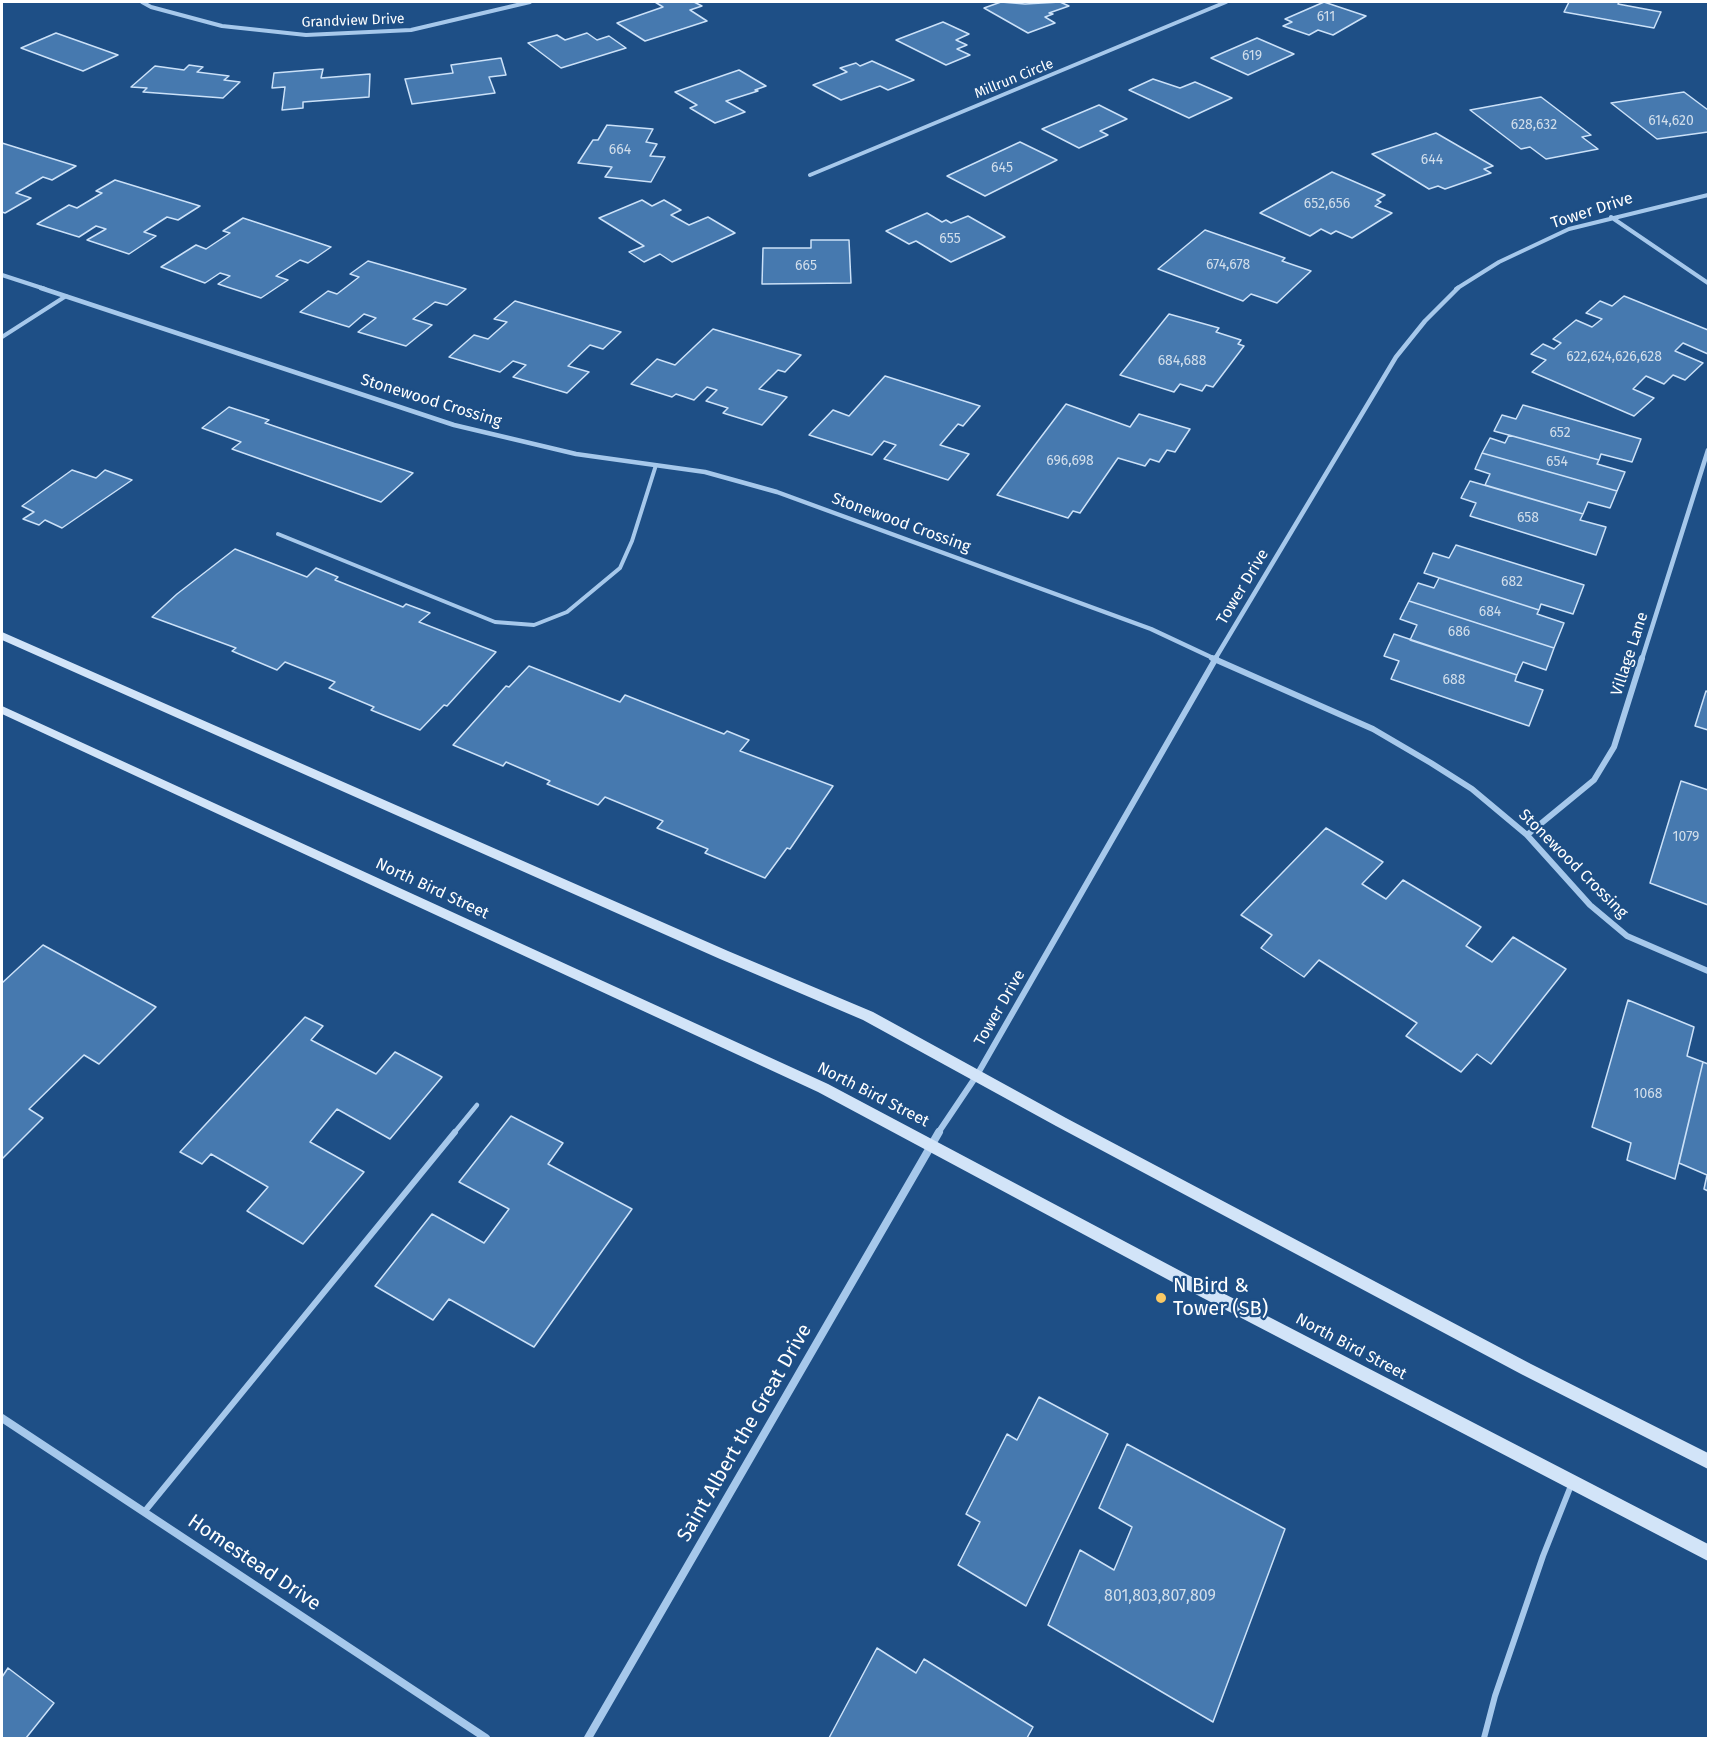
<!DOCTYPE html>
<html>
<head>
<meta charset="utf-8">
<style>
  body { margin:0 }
  #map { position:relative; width:1710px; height:1740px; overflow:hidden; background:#1e4f86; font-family:"Fira Sans",sans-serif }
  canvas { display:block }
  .frame { position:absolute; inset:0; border:3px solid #fff; pointer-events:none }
</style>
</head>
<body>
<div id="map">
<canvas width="1710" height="1740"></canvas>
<div class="frame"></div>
</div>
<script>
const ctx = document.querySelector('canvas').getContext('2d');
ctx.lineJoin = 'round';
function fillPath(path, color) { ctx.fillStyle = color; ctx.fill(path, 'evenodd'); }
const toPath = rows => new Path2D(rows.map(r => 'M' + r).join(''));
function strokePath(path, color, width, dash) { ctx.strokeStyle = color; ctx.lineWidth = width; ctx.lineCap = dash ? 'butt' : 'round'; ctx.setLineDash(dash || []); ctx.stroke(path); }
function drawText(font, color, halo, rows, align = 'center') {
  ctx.font = font + ' "Fira Sans",sans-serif'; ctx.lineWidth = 4.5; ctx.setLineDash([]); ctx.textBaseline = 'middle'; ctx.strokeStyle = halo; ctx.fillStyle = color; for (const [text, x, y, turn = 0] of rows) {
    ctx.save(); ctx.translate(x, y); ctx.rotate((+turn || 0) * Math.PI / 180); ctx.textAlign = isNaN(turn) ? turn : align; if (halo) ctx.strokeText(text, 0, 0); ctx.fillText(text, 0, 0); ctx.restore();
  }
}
const building = toPath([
  [655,2,694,2,702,6,690,10,707,21,645,41,617,23,663,7,655,2],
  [1001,2,1025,4,1060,2,1069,6,1049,13,1053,14,1045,17,1055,23,1028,33,984,8,1001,2],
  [1324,2,1366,16,1333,35,1318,30,1309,35,1283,26,1292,22,1285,19,1324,2],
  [1569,2,1619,2,1618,4,1661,12,1654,28,1564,12,1569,2],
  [943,22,969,34,956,40,967,45,957,49,970,55,946,65,896,40,943,22],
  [56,33,118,55,83,71,21,48,56,33],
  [587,33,597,40,609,36,626,48,561,68,528,43,557,35,565,40,587,33],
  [1257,38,1294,54,1248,75,1211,58,1257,38],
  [501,58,506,75,489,77,495,93,412,104,405,79,453,73,451,65,501,58],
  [872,61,914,80,888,90,880,86,841,100,813,85,847,72,840,68,856,63,860,66,872,61],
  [189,65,203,67,197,72,229,76,224,80,240,82,223,98,143,92,147,88,131,87,155,66,184,70,189,65],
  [323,69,321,78,370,74,369,97,303,102,303,108,282,110,285,87,272,88,274,73,323,69],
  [739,70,766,86,755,90,758,91,726,101,745,112,715,123,690,108,697,105,675,92,739,70],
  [1153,79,1180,88,1195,82,1232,98,1189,118,1129,90,1153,79],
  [1684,92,1708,110,1708,132,1657,139,1611,103,1684,92],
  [1541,97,1591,135,1582,137,1598,149,1546,159,1530,147,1521,149,1470,110,1541,97],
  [1099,105,1127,119,1100,131,1108,135,1079,148,1042,129,1099,105],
  [607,125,653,129,646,142,657,144,650,156,665,157,651,182,605,177,612,167,578,163,593,140,598,140,607,125],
  [1436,133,1493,166,1484,169,1491,173,1445,189,1438,186,1429,189,1372,154,1436,133],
  [1020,142,1057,160,985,196,947,176,1020,142],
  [2,143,76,166,52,180,43,177,16,193,31,198,5,213,2,212,2,143],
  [1332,172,1385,195,1377,200,1381,202,1375,206,1392,213,1352,238,1336,231,1331,234,1321,229,1310,236,1260,213,1332,172],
  [115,180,200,206,178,220,167,217,144,232,156,236,129,254,87,240,106,229,96,226,79,237,37,224,69,205,77,208,102,193,96,191,115,180],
  [642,200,652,206,664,200,681,210,671,215,689,225,708,217,735,233,672,262,660,254,644,262,629,252,644,246,599,218,642,200],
  [927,213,942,222,946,220,951,223,968,216,1005,237,951,262,916,241,909,244,886,231,927,213],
  [243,218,331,247,308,263,300,260,276,276,288,280,261,298,218,284,230,276,220,273,205,283,161,267,196,245,206,249,230,233,223,231,243,218],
  [1205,230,1285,258,1282,261,1311,271,1277,303,1251,294,1243,301,1158,269,1205,230],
  [811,240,849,240,851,283,762,284,763,248,811,248,811,240],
  [368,261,466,289,447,305,435,302,413,319,432,325,406,346,358,332,376,318,364,314,349,327,300,312,328,291,337,294,359,277,350,274,368,261],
  [1624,296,1708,330,1708,354,1683,343,1675,351,1703,363,1685,380,1673,375,1664,384,1646,376,1633,389,1654,398,1634,416,1532,372,1546,360,1531,354,1543,344,1554,349,1561,343,1553,339,1576,320,1592,327,1602,319,1586,313,1600,301,1612,306,1624,296],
  [515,301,621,332,603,349,590,345,568,366,589,372,567,393,513,377,526,365,513,361,500,372,449,357,474,335,488,339,507,322,494,319,515,301],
  [1169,314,1219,328,1216,332,1241,340,1238,344,1244,346,1213,387,1206,385,1202,391,1180,384,1174,392,1120,375,1169,314],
  [713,329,801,355,785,372,778,370,759,389,787,397,762,425,723,413,728,408,706,401,717,390,707,387,694,400,676,394,672,397,631,384,657,359,675,365,713,329],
  [885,376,980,406,963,426,958,424,940,445,969,454,948,480,884,459,896,445,884,441,872,455,809,435,833,410,849,416,885,376],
  [1066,404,1130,427,1139,414,1190,429,1175,452,1167,450,1159,462,1150,459,1145,466,1118,458,1080,513,1073,511,1068,518,997,495,1066,404],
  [1523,405,1641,439,1632,462,1601,454,1599,460,1494,431,1502,415,1516,419,1523,405],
  [229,407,269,420,265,423,413,473,381,502,232,449,241,442,202,428,229,407],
  [1509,435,1599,460,1597,464,1625,472,1617,491,1482,453,1490,438,1505,443,1509,435],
  [1482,453,1617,491,1610,508,1588,502,1583,514,1485,485,1490,474,1475,469,1482,453],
  [72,470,96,478,105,470,132,480,62,528,45,520,39,525,23,519,34,512,22,506,72,470],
  [1470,481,1583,514,1580,520,1606,527,1596,555,1470,516,1476,503,1461,498,1470,481],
  [1456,545,1584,585,1573,614,1541,604,1539,610,1424,573,1433,553,1449,558,1456,545],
  [235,549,307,577,316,568,338,577,335,580,403,607,406,604,430,613,419,622,496,652,447,706,444,705,420,730,371,710,374,707,329,688,335,682,285,662,277,670,232,651,236,648,152,617,177,594,235,549],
  [1439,578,1539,610,1537,614,1564,623,1554,648,1409,601,1418,583,1434,588,1439,578],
  [1409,601,1554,648,1546,670,1523,662,1517,675,1410,640,1417,625,1400,619,1409,601],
  [1394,634,1517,675,1515,681,1543,690,1529,726,1391,679,1399,661,1384,656,1394,634],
  [529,666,620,702,625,695,724,734,727,731,749,740,740,751,833,786,790,849,787,848,765,878,705,853,708,849,657,828,663,821,605,797,598,805,547,784,550,781,506,762,503,766,453,745,506,686,509,687,529,666],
  [1706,691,1708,692,1708,730,1695,726,1706,691],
  [1681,781,1708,790,1708,905,1650,883,1681,781],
  [1326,828,1383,862,1362,884,1386,899,1403,880,1481,927,1466,946,1492,962,1513,937,1566,969,1491,1064,1477,1054,1461,1072,1406,1036,1417,1023,1319,960,1304,977,1261,948,1272,935,1241,915,1326,828],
  [43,945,156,1007,99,1064,84,1055,29,1109,43,1118,2,1159,2,983,43,945],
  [1628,1000,1694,1027,1687,1056,1703,1062,1675,1179,1627,1160,1631,1143,1592,1127,1628,1000],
  [305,1017,323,1026,311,1040,376,1074,395,1052,442,1077,390,1139,337,1109,310,1142,364,1172,303,1244,247,1211,268,1187,211,1154,202,1164,180,1152,305,1017],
  [1703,1062,1708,1064,1708,1191,1704,1189,1707,1175,1679,1163,1703,1062],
  [511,1116,563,1143,548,1164,632,1209,534,1347,449,1299,433,1320,375,1286,432,1214,484,1243,509,1209,459,1182,511,1116],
  [1039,1397,1108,1434,1026,1606,958,1565,980,1522,966,1514,1007,1434,1017,1440,1039,1397],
  [1127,1444,1285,1529,1213,1722,1048,1625,1080,1550,1114,1570,1132,1527,1099,1508,1127,1444],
  [877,1648,916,1673,924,1659,1033,1727,1027,1738,829,1738,877,1648],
  [8,1668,54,1703,26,1738,2,1738,2,1677,8,1668]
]);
fillPath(building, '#4679af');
strokePath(building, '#cbe1f8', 1.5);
strokePath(toPath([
  [2,337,66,296],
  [278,534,495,622,534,625,567,612,620,568,632,541,656,465]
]), '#a6c8eb', 4);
strokePath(toPath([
  [454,1133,477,1105]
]), '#a6c8eb', 4.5);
strokePath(toPath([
  [145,1511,455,1132],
  [1484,1738,1495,1696,1543,1556,1572,1483]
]), '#a6c8eb', 6);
strokePath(toPath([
  [142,2,151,7,222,26,306,35,411,30,530,2],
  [810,175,1226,2],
  [1611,217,1708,283],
  [2,275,45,289],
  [1456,289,1499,262,1569,229,1708,195]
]), '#a6c8eb', 4);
strokePath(toPath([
  [41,288,454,425,576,454,705,472,777,492,1151,629,1215,659],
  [1215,659,1396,357,1425,321,1458,288],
  [1642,659,1708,450]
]), '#a6c8eb', 4.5);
strokePath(toPath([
  [1212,658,1373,729,1431,763,1472,789,1527,835,1590,905,1627,936,1708,971],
  [1527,835,1594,780,1614,747,1642,658],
  [938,1133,977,1075,1216,658]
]), '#a6c8eb', 6);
strokePath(toPath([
  [2,1418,486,1738],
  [588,1738,939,1132]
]), '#a6c8eb', 8);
fillPath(toPath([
  [2,632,728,951,873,1012,1066,1118,1531,1364,1708,1453,1708,1469,1521,1374,1056,1126,863,1020,720,959,2,640,2,632],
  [2,706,828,1084,1188,1275,1708,1544,1708,1561,1178,1285,818,1092,2,714,2,706]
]), '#d2e4f8');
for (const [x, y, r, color] of [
  [1161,1298,6,"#fac965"]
]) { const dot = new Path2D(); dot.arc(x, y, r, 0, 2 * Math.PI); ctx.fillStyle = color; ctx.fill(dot); strokePath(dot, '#1e4f86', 2); }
drawText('14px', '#d1deeb', null, [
  ["611",1326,17],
  ["619",1252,56],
  ["614,620",1671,121],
  ["628,632",1534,125],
  ["664",620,150],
  ["644",1432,160],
  ["645",1002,168],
  ["652,656",1327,204],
  ["655",950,239],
  ["674,678",1228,265],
  ["665",806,266],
  ["622,624,626,628",1614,357],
  ["684,688",1182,361],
  ["652",1560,433],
  ["696,698",1070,461],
  ["654",1557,462],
  ["658",1528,518],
  ["682",1512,582],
  ["684",1490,612],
  ["686",1459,632],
  ["688",1454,680],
  ["1079",1686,837],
  ["1068",1648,1094]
]);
drawText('14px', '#fff', '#1e4f86', [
  ["Grandview Drive",353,21,-2],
  ["Millrun Circle",1014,79,-22]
]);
drawText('16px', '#fff', '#1e4f86', [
  ["Tower Drive",1592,211,-18],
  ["Stonewood Crossing",431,401,17],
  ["Stonewood Crossing",901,523,20],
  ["Tower Drive",1243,587,-59],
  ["Village Lane",1630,654,-72],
  ["Stonewood Crossing",1573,864,45],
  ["North Bird Street",432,889,25],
  ["Tower Drive",1000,1008,-60],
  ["North Bird Street",873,1095,27],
  ["North Bird Street",1351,1347,28]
]);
drawText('16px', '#d1deeb', null, [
  ["801,803,807,809",1160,1597]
]);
drawText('20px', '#fff', '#1e4f86', [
  ["N Bird &",1173,1286],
  ["Tower (SB)",1173,1309]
], 'left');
drawText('20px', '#fff', '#1e4f86', [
  ["Saint Albert the Great Drive",745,1433,-60],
  ["Homestead Drive",254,1563,34]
]);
</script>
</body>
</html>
